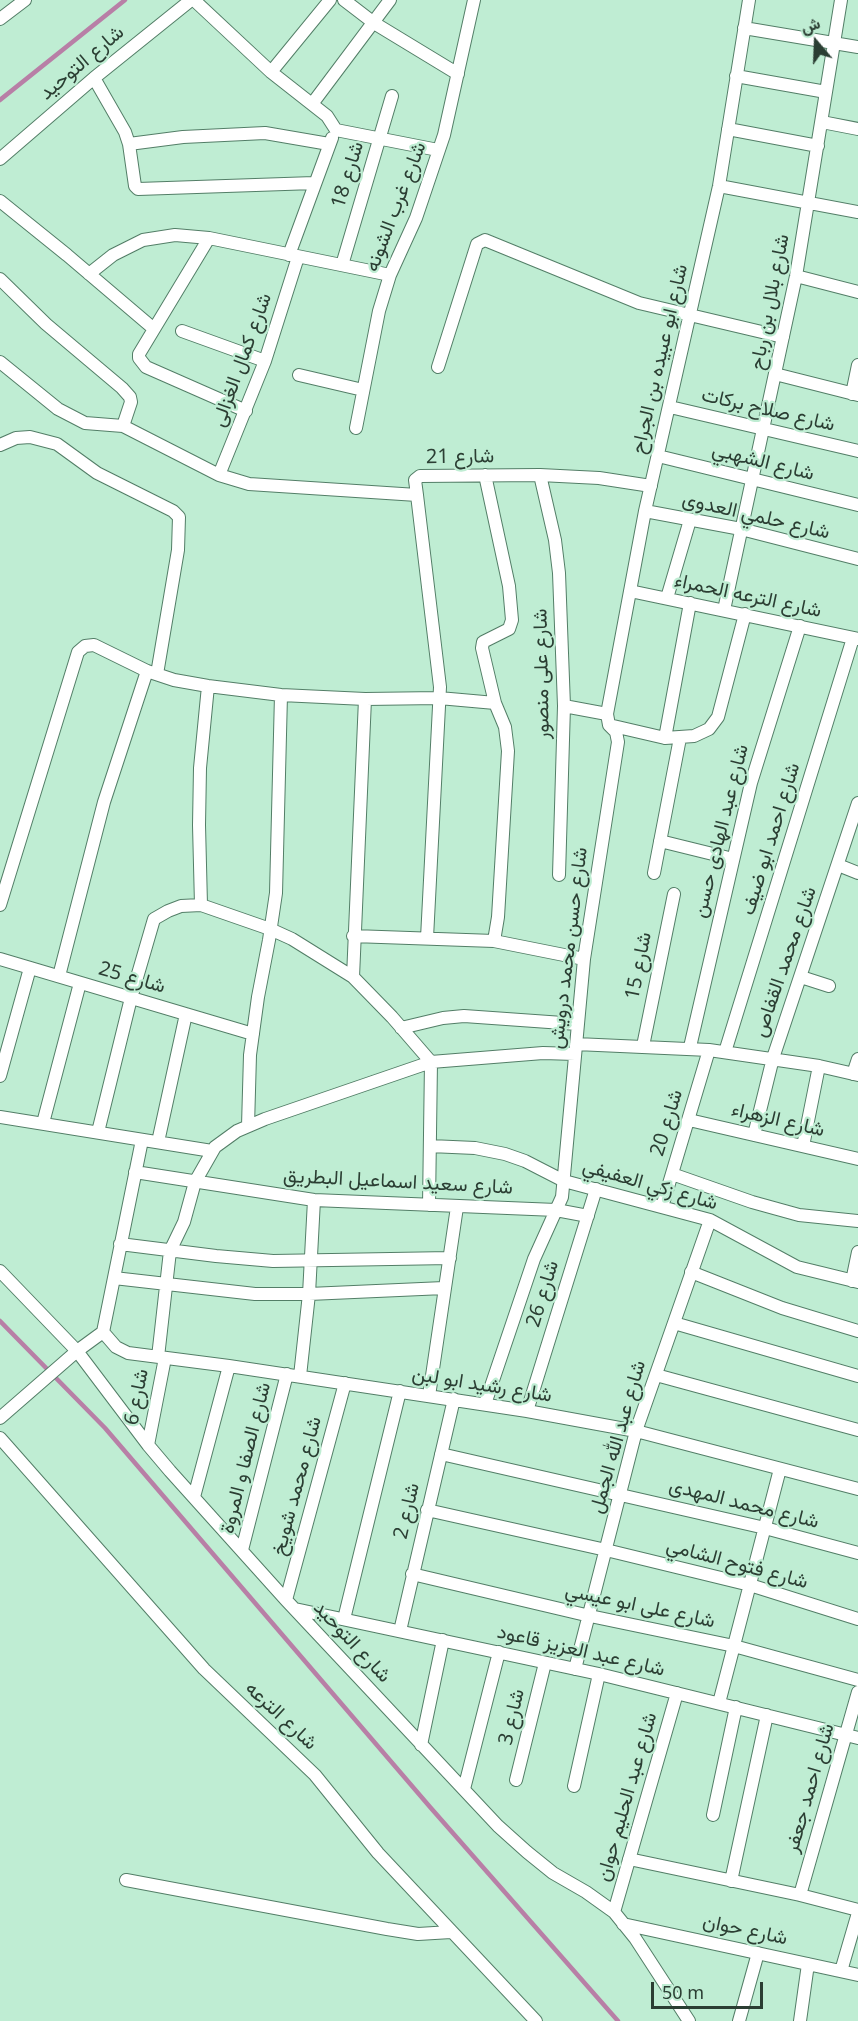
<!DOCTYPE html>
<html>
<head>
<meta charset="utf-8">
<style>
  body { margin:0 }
  #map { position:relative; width:858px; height:2021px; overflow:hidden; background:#bfedd3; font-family:"Noto Sans",Vazirmatn,sans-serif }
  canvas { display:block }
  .north { position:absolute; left:786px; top:12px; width:60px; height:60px; -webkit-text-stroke:4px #bfedd3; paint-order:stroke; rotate:341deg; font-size:16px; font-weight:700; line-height:24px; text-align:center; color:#2b3e33 }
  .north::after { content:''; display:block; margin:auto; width:21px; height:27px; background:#2b3e33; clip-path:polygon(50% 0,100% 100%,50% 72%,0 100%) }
  .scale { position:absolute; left:651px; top:1982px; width:112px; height:27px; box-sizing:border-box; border:3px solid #2b3e33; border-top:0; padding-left:8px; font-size:18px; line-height:21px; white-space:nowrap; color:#2b3e33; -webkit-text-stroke:4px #bfedd3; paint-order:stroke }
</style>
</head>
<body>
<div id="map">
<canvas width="858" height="2021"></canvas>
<div class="north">ش</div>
<div class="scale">50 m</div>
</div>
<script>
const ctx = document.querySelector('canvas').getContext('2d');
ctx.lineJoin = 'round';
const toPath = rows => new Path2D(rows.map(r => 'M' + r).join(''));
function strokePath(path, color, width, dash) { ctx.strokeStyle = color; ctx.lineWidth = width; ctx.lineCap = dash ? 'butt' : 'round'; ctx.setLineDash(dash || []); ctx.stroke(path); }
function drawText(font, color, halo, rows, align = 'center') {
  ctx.font = font + ' "Noto Sans",Vazirmatn,sans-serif'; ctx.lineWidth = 4.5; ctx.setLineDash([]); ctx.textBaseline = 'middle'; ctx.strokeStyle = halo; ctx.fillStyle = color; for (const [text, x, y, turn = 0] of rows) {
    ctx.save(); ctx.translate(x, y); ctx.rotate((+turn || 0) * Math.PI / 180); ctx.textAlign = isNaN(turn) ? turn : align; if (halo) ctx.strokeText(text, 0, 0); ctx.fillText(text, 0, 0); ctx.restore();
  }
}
strokePath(toPath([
  [0,100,125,0],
  [0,1321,105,1428,430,1807,618,2021]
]), '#b87fa6', 4.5);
const street = toPath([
  [194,0,271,72,327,116,336,130,438,150],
  [344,0,374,23,458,74],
  [0,19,25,0],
  [744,28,858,47],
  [271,72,330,0],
  [736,76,826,92],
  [94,78,125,132,129,144,135,186,138,189,314,183],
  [312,104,390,0],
  [822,122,858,129],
  [728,129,818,146],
  [129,144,183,137,265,133,329,144],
  [0,159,94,78,191,0],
  [719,186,858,212],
  [0,201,67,255,154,329],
  [209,238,139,354,139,358,146,367,246,411],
  [289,255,332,138],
  [342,265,392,96],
  [89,274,113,255,143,240,175,235,209,238,390,275],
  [796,276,858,292],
  [0,279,46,324,122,388,130,397,131,402,123,426],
  [182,331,265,361],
  [0,362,58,409,85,423,123,426,219,475,249,484,417,495,415,480,420,476,540,475,599,478,651,486],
  [438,367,477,244,485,240,639,303,783,337],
  [775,374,858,395],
  [299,375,363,390],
  [852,394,858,365],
  [670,407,858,451],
  [356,428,379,311,390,275,416,218,444,135,474,0],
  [0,445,16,438,30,437,57,444,97,473,173,511,179,517,178,550,157,674],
  [658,456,858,505],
  [219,475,265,361,298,257],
  [540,475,555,540,559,573,564,706,559,875],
  [417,495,440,687,427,938],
  [645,511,741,529,858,559],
  [630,591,858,639],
  [667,598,690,520],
  [724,610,796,276,841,0],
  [564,706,607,714],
  [609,725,607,714,645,511,719,186,749,0],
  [609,725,665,738,694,736,709,729,718,717,745,614],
  [665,738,690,603],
  [660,841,733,859],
  [838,865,858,873],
  [654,873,680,738],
  [0,905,78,652,85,646,94,645,147,671,174,680,208,686,281,695,365,699,439,698,495,703],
  [201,905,199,825,200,768,208,686],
  [353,936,494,941,498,917,508,751,505,727,495,703,482,648,483,642,509,629,512,620,509,586,485,475],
  [494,941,584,959],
  [0,959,253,1034],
  [59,976,104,802,147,671],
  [353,977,365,699],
  [801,977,829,986],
  [401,1028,443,1018,464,1016,577,1024],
  [576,1044,709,1050,819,1066,858,1075],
  [643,1046,674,894],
  [690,1047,751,783,800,626],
  [725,1052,853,638],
  [853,1074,858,1059],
  [0,1076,30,968],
  [0,1117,212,1151],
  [689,1120,858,1159],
  [43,1123,80,983],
  [248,1126,250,1055,258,997,269,940,276,893,281,695],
  [98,1132,131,998,154,919,168,911,181,906,201,905,270,929,292,939,353,977,392,1017,431,1062,429,1205],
  [754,1135,773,1058,858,803],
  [158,1142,186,1014],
  [430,1146,475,1148,505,1154,525,1161,564,1181,710,1220,797,1267,858,1282],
  [803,1146,819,1066],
  [135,1172,314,1200,556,1210,588,1216],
  [672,1174,752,1202,799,1215,858,1221],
  [662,1207,709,1050],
  [120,1244,216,1256,273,1261,450,1258],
  [0,1271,77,1351,148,1445,170,1471,286,1600,498,1826,527,1852,553,1873,586,1892,614,1912,635,1938,689,2021],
  [691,1272,782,1308,858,1331],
  [114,1278,255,1294,309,1294,444,1288],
  [852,1281,858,1252],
  [674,1323,858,1376],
  [103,1332,116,1347,128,1353,229,1366,527,1411,636,1431,858,1489],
  [158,1357,170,1251,184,1222,195,1182,215,1147,237,1131,265,1119,431,1062,543,1053,575,1054],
  [656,1375,858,1430],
  [300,1376,309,1294,314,1200],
  [429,1396,457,1207],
  [485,1404,534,1259,562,1197,584,959,618,742,616,732,609,725],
  [527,1411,596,1189],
  [0,1418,77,1351,103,1332,142,1140],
  [0,1438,204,1669,315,1775,378,1853,536,2021],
  [148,1445,165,1358],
  [441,1454,765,1528,858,1553],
  [194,1497,229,1366],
  [427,1510,606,1550,750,1585,858,1619],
  [242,1550,287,1374],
  [412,1574,590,1616,734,1646,858,1680],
  [286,1600,345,1383],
  [295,1609,599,1674,858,1738],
  [344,1619,400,1391],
  [400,1631,454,1399],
  [575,1669,636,1431,710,1220],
  [719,1703,780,1469],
  [421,1745,443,1640],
  [516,1780,545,1663],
  [574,1786,599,1674],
  [464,1789,499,1652],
  [713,1815,736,1707],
  [629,1859,800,1895,858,1910],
  [126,1880,387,1929,418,1934,451,1932],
  [731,1881,767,1715],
  [800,1895,858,1692],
  [614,1912,677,1693],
  [623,1924,858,1975],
  [841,1971,858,1913],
  [739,2021,758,1953],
  [800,2021,808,1964]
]);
strokePath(street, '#537e67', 14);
strokePath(street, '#fff', 12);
drawText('20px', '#2b3e33', '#bfedd3', [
  ["شارع التوحيد",82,63,-40],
  ["شارع 18",348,175,-73],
  ["شارع غرب الشونه",396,207,-69],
  ["شارع بلال بن رباح",770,302,-79],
  ["شارع ابو عبيده بن الجراح",660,359,-77],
  ["شارع كمال الغزالى",242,360,-70],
  ["شارع صلاح بركات",768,410,13],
  ["شارع 21",460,457,-1],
  ["شارع الشهبي",763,462,14],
  ["شارع حلمي العدوى",756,516,13],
  ["شارع الترعه الحمراء",748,596,12],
  ["شارع على منصور",542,674,-91],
  ["شارع عبد الهادى حسن",721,831,-76],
  ["شارع احمد ابو ضيف",771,839,-73],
  ["شارع حسن محمد درويش",569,948,-83],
  ["شارع محمد القفاص",785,962,-71],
  ["شارع 15",639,966,-79],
  ["شارع 25",132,978,16],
  ["شارع الزهراء",778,1120,13],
  ["شارع 20",667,1123,-73],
  ["شارع سعيد اسماعيل البطريق",398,1182,3],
  ["شارع زكي العفيفي",650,1185,16],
  ["شارع 26",543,1294,-73],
  ["شارع رشيد ابو لبن",482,1385,9],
  ["شارع 6",137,1397,-79],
  ["شارع عبد الله الجمل",618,1437,-74],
  ["شارع الصفا و المروة",246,1458,-76],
  ["شارع محمد شويخ",297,1486,-75],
  ["شارع محمد المهدى",744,1504,14],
  ["شارع 2",407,1511,-77],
  ["شارع فتوح الشامي",737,1564,15],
  ["شارع على ابو عيسي",640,1606,12],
  ["شارع التوحيد",352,1642,47],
  ["شارع عبد العزيز قاعود",581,1651,13],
  ["شارع الترعه",281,1716,43],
  ["شارع 3",512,1717,-77],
  ["شارع احمد جعفر",810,1788,-74],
  ["شارع عبد الحليم حوان",627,1797,-74],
  ["شارع حوان",745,1930,12]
]);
</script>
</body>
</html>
